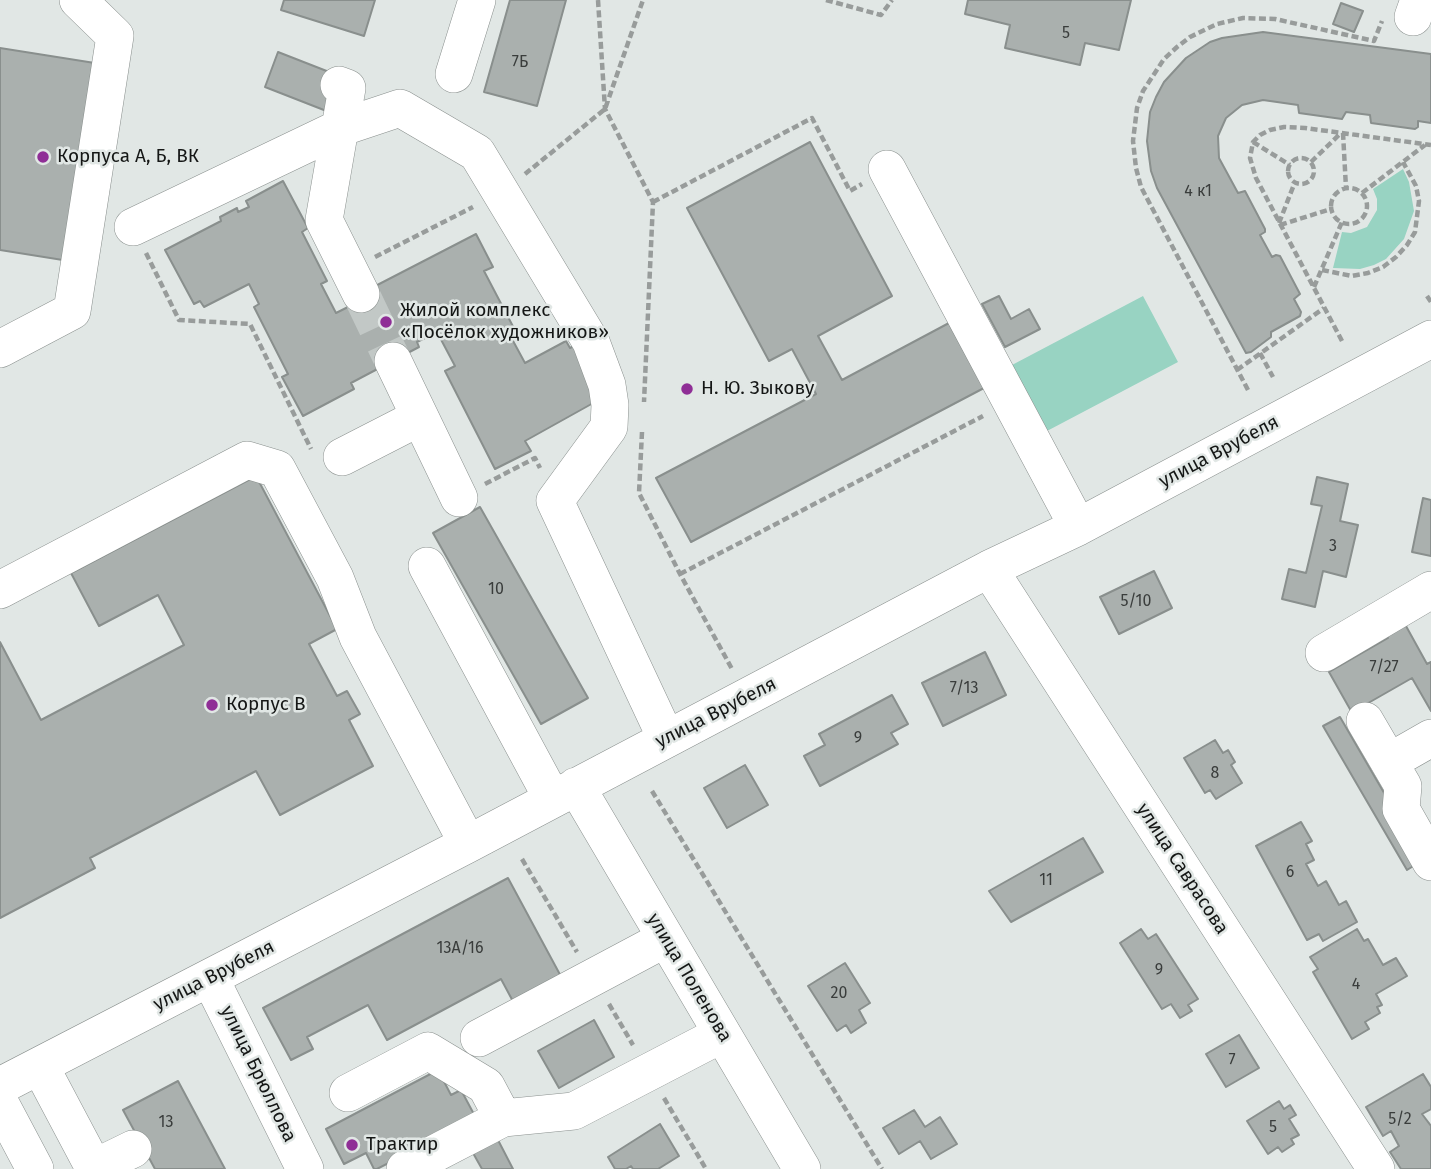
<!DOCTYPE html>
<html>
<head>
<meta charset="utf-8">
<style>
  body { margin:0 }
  canvas { display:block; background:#e1e7e5 }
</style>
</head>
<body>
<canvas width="1431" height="1169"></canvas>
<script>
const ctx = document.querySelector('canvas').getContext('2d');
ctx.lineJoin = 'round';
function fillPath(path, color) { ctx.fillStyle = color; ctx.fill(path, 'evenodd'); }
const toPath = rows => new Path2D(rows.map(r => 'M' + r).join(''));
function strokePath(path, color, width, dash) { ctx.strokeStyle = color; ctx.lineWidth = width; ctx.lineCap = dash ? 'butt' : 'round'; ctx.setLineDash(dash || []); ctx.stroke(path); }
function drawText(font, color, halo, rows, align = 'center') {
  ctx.font = font + ' "Fira Sans",sans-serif'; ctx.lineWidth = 5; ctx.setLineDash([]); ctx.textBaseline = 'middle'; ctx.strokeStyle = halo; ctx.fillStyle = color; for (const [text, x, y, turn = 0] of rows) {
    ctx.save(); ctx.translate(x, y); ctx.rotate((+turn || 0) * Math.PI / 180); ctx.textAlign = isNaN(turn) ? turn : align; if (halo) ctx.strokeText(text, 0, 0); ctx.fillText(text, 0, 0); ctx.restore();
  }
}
fillPath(toPath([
  [1403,169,1409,182,1414,211,1404,239,1386,259,1374,265,1360,269,1333,268,1342,232,1351,233,1367,227,1377,210,1377,199,1373,189],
  [1143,296,1178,362,1047,431,1012,365]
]), '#98d3c2');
const building = toPath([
  [284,0,375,0,364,36,281,10,284,0],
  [510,0,566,0,537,106,484,92,510,0],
  [968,0,1131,0,1119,50,1085,43,1080,65,1005,48,1010,25,965,14,968,0],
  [1341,3,1363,11,1354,32,1333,24,1341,3],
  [1263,32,1431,54,1431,123,1418,121,1418,127,1415,129,1371,123,1370,115,1346,112,1342,119,1299,113,1298,105,1263,100,1242,105,1226,118,1218,136,1219,158,1238,193,1245,191,1265,229,1265,232,1260,235,1272,257,1276,255,1280,256,1300,294,1294,299,1301,312,1300,316,1271,332,1271,337,1251,352,1246,353,1157,188,1151,171,1147,141,1150,112,1156,97,1164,82,1186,58,1210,42,1222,38,1263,32],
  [0,48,101,64,69,261,0,250,0,48],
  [278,52,342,77,329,112,265,87,278,52],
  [810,142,892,296,818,336,842,380,949,323,984,388,691,542,656,478,816,394,792,349,769,361,687,208,810,142],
  [283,181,308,228,302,232,327,281,321,284,336,313,358,302,356,296,476,234,493,267,484,271,518,336,512,339,525,363,566,341,570,348,576,345,604,397,525,441,531,451,495,469,445,371,455,366,437,332,417,342,419,347,351,383,354,389,303,416,282,377,288,374,254,307,259,304,249,284,204,307,200,301,194,304,165,250,221,221,220,217,237,208,238,212,249,207,246,201,283,181],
  [999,296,1011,319,1029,309,1040,329,1005,347,982,304,999,296],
  [256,476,337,629,309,644,337,696,347,691,360,714,349,720,373,766,280,815,256,771,90,858,95,868,0,918,0,642,41,720,184,645,158,595,99,626,71,573,256,476],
  [1317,477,1348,484,1340,521,1358,525,1346,577,1323,571,1315,607,1282,599,1289,569,1306,573,1322,506,1311,504,1317,477],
  [1423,498,1431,500,1431,556,1412,552,1423,498],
  [480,507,588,698,541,724,433,533,480,507],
  [1154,571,1172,608,1119,634,1100,597,1154,571],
  [1401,617,1427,664,1431,662,1431,711,1412,678,1363,706,1355,718,1329,672,1388,638,1382,628,1401,617],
  [985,652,1006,695,943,726,922,683,985,652],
  [892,695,908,724,891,733,898,744,820,786,804,756,825,745,819,734,892,695],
  [1340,717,1423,860,1407,870,1323,726,1340,717],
  [1215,740,1223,753,1228,750,1235,762,1231,765,1242,783,1216,799,1210,790,1205,793,1184,758,1215,740],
  [745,765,768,805,727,828,704,788,745,765],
  [1301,822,1312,841,1306,844,1314,860,1306,864,1318,886,1326,881,1339,905,1346,901,1357,922,1323,941,1319,934,1307,940,1256,846,1301,822],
  [1083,838,1103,872,1011,922,989,891,1083,838],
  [508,878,564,982,516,1007,501,979,387,1040,368,1005,307,1037,313,1049,291,1060,263,1008,508,878],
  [1141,929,1148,939,1156,934,1198,999,1188,1005,1192,1011,1180,1018,1171,1004,1162,1009,1120,943,1141,929],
  [1357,929,1364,941,1368,939,1383,965,1396,958,1407,976,1376,994,1382,1005,1377,1007,1380,1013,1365,1022,1369,1029,1352,1039,1313,972,1318,969,1310,957,1357,929],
  [845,963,870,1003,859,1010,866,1023,851,1033,846,1025,837,1031,808,986,845,963],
  [594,1020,614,1057,559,1088,538,1051,594,1020],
  [1239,1035,1259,1068,1226,1087,1206,1054,1239,1035],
  [438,1070,451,1095,461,1090,476,1118,377,1169,374,1169,366,1153,344,1164,326,1129,438,1070],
  [1423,1074,1431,1087,1431,1109,1422,1114,1431,1126,1431,1169,1401,1169,1390,1152,1399,1146,1391,1131,1383,1136,1366,1107,1423,1074],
  [178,1081,225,1169,155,1169,123,1110,178,1081],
  [1279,1101,1284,1109,1290,1105,1296,1115,1289,1119,1299,1135,1291,1139,1294,1144,1282,1152,1278,1147,1268,1154,1247,1121,1279,1101],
  [914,1110,925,1127,940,1117,957,1144,931,1159,920,1141,899,1154,883,1128,914,1110],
  [660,1124,679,1156,658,1169,633,1169,631,1166,626,1169,615,1169,608,1157,660,1124],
  [498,1140,513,1169,482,1169,473,1153,498,1140]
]);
fillPath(building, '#aab0ae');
strokePath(building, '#898f8d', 2);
strokePath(toPath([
  [361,294,393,361]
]), '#c2c8c6', 37, [37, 18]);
const minor = toPath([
  [1413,17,1419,0],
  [454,74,477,0],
  [887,169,1078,527],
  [133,227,340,128,347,88,339,85],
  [361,294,324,220,340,128,400,108,477,153,591,342,607,385,610,405,609,427,555,501,666,738],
  [0,349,72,311,115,36,78,0],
  [393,361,459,498],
  [342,457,420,417],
  [427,566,552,798],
  [989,569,1376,1169],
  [0,590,247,460,277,469,335,578,358,637,468,844],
  [1324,653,1431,590],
  [1365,721,1403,786,1401,809,1431,862],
  [1389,762,1431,738],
  [576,786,802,1169],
  [210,978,305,1169],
  [479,1038,665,939],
  [40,1066,94,1168,133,1149],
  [0,1086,468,844,989,569,1078,527,1431,339],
  [348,1093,428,1051,486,1086,503,1118],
  [0,1103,35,1169],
  [405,1169,503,1118,574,1111,722,1034]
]);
strokePath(minor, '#8a908e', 38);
strokePath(toPath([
  [598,0,605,109,653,202,644,402],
  [826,0,881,15,892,0],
  [1343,133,1346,188],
  [1253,142,1290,165],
  '1288 171a13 13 0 1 1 26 0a13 13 0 1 1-26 0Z',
  [1311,162,1341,133],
  [525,174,605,109,643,0],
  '1331 206a18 18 0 1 1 36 0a18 18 0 1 1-36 0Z',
  [1362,193,1425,145],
  [653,202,812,118,850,191,862,184],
  [1279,223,1295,182],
  [1280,225,1331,209],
  [146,253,179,320,250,324,311,449],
  [375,257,473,207],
  [1322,270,1352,276,1368,273,1383,267,1396,257,1407,245,1415,232,1419,201,1416,186,1403,162],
  [1314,287,1342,222],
  [1427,296,1431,302],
  [1342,341,1256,178,1250,158,1253,142,1260,135,1270,130,1284,127,1305,128,1431,145],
  [1260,353,1273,377],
  [1237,370,1324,308],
  [1248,390,1141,187,1136,168,1133,141,1137,108,1143,91,1164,59,1177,47,1190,37,1217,24,1243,18,1275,19,1374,41,1382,21],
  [642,432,639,493,680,574,732,669],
  [485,484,535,458,540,468],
  [680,574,983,416],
  [652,791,882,1169],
  [522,859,577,952],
  [609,1004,633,1045],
  [664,1098,706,1169]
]), '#989c9b', 4.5, [7, 3.5]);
strokePath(minor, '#fff', 37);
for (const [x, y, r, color] of [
  [43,157,7,"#8f2e96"],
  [386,322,7,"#8f2e96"],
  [687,389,7,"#8f2e96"],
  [212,705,7,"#8f2e96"],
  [352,1145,7,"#8f2e96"]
]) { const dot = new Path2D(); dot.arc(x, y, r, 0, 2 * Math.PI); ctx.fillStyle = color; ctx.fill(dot); strokePath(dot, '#e1e7e5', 2.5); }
drawText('16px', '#3a3d3c', null, [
  ["5",1066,34],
  ["7Б",520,63],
  ["4 к1",1198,192],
  ["3",1333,547],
  ["10",496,590],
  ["5/10",1136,602],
  ["7/27",1384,668],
  ["7/13",964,689],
  ["9",858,739],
  ["8",1215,774],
  ["6",1290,873],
  ["11",1046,881],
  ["13А/16",460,949],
  ["9",1159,971],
  ["4",1356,985],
  ["20",839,994],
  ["7",1232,1061],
  ["5/2",1400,1120],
  ["13",166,1123],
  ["5",1273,1128]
]);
drawText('19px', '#151716', '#e1e7e5', [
  ["Корпуса А, Б, ВК",57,157],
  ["Жилой комплекс",400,311],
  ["«Посёлок художников»",400,333],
  ["Н. Ю. Зыкову",701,389],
  ["Корпус В",226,705],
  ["Трактир",366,1145]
], 'left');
drawText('19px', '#151716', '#e1e7e5', [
  ["улица Врубеля",1219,452,-28],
  ["улица Врубеля",716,713,-27],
  ["улица Саврасова",1182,869,57],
  ["улица Врубеля",214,976,-27],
  ["улица Поленова",689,978,59],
  ["улица Брюллова",258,1074,64]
]);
</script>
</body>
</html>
